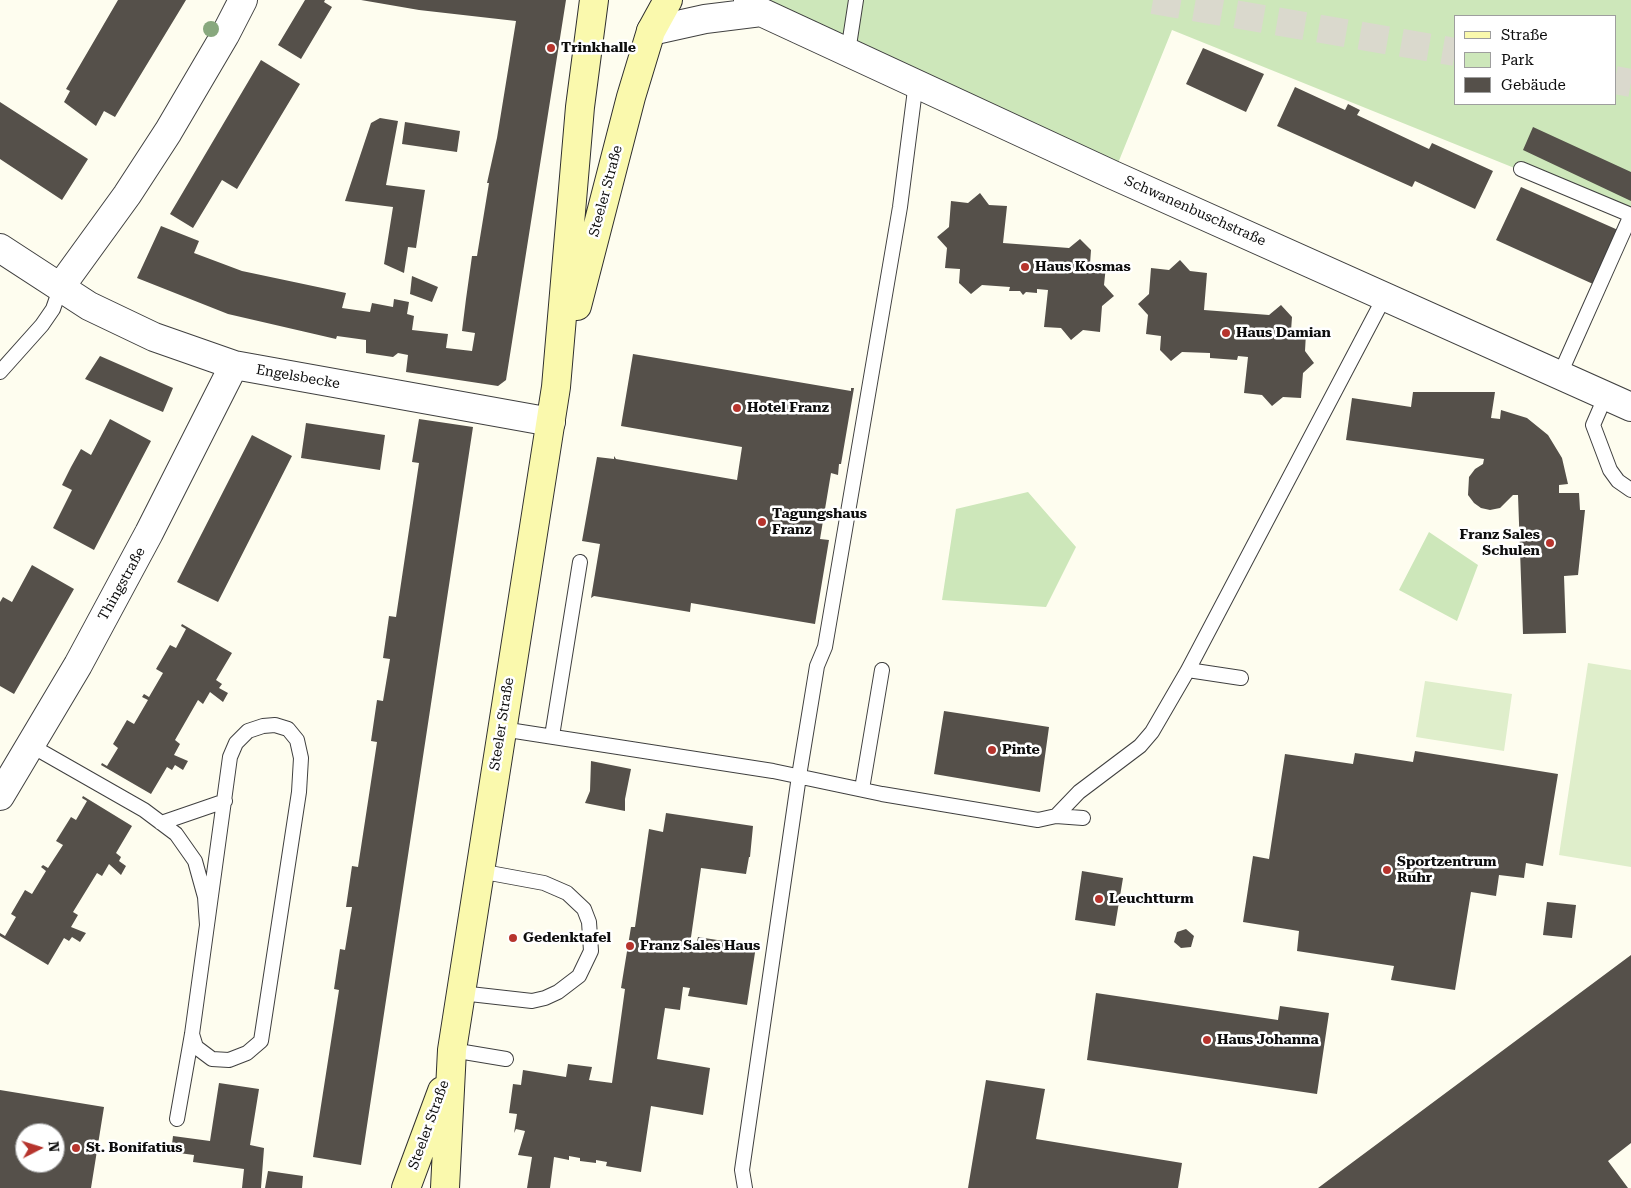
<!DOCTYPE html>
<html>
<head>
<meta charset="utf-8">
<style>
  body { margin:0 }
  #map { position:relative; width:1631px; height:1188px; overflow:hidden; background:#fefdef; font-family:"Roboto Serif",serif }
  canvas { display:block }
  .legend { position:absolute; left:1454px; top:15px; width:162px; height:90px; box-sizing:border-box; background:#fff; border:1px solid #9e9e9e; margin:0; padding:6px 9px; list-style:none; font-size:15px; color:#0d0d0d }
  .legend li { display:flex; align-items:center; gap:10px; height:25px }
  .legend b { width:25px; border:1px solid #9e9e9e }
  .north { position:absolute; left:15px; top:1123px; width:50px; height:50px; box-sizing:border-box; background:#fff; border:1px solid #9e9e9e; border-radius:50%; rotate:85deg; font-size:14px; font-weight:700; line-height:20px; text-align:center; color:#0d0d0d }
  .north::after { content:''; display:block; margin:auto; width:18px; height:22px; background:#b6342d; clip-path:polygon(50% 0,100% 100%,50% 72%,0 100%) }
</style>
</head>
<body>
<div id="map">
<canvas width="1631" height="1188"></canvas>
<ul class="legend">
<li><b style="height:6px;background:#faf9ad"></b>Straße</li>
<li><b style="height:14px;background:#cde7ba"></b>Park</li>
<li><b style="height:14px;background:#55504a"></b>Gebäude</li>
</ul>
<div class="north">N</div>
</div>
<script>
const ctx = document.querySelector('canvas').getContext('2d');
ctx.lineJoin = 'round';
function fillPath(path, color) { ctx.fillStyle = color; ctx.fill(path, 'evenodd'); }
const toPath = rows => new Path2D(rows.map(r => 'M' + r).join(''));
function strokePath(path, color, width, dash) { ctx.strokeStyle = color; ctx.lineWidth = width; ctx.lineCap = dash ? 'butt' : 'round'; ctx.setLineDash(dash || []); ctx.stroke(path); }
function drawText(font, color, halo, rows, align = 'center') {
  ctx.font = font + ' "Roboto Serif",serif'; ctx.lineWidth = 5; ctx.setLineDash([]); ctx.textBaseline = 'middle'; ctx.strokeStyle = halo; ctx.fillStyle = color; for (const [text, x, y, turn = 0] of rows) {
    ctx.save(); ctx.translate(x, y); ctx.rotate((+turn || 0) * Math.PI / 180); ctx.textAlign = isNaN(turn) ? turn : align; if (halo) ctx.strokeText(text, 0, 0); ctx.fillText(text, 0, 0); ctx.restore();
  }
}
fillPath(toPath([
  [745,0,1631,0,1631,215,1172,30,1114,173],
  [1455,16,1615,16,1615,104,1455,104],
  [1028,492,1076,547,1046,607,942,600,956,509],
  [1429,532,1478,565,1457,621,1399,590]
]), '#cde7ba');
fillPath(toPath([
  [1588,663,1631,670,1631,867,1559,855],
  [1425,681,1512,694,1504,751,1416,737]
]), '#dfeecb');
fillPath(toPath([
  [118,0,186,0,115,117,104,111,96,126,64,102,70,91,66,89],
  [305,0,325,0,324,2,332,7,301,59,278,45],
  [361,0,566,0,506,380,498,386,406,372,408,355,398,353,393,357,366,353,366,340,337,336,336,339,228,314,137,278,161,226,199,241,194,253,242,271,346,293,342,308,370,312,372,303,393,307,394,299,409,302,407,314,414,316,412,330,448,334,446,348,472,351,475,333,462,331,466,299,472,256,477,256,489,183,487,183,497,138,516,21,419,10],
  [1203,48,1264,74,1246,112,1186,84],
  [261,60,300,84,237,189,222,180,193,228,170,214],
  [1295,87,1345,110,1348,104,1360,110,1357,115,1429,149,1432,143,1493,171,1475,209,1415,181,1412,187,1277,126],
  [0,102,88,159,62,200,0,159],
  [380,118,398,121,386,185,425,190,416,248,408,247,404,273,384,264,393,207,345,201,371,123],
  [405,122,460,131,457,152,402,144],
  [1533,127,1631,172,1631,201,1523,150],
  [1521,187,1618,230,1593,284,1496,240],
  [980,193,989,205,1007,206,1003,243,1069,248,1080,239,1091,250,1090,264,1106,266,1104,285,1114,296,1102,306,1100,332,1083,330,1071,340,1061,328,1044,327,1048,290,1037,289,1037,293,1026,292,1023,295,1020,291,1009,291,1010,287,982,285,971,294,959,283,960,269,945,268,947,248,937,237,949,227,951,201,968,203],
  [1180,260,1190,271,1207,273,1204,310,1269,315,1281,305,1292,317,1291,331,1306,333,1305,351,1314,363,1303,373,1301,398,1283,397,1272,406,1262,395,1244,393,1248,357,1238,356,1237,360,1210,358,1210,353,1182,352,1171,361,1160,350,1161,336,1146,334,1148,315,1138,304,1149,294,1151,268,1169,270],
  [412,276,438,287,432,302,410,294],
  [633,354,851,391,851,388,854,388,841,464,839,464,838,475,831,473,820,539,829,540,815,624,691,603,690,612,594,596,591,598,600,544,582,541,597,457,614,459,614,456,616,459,737,480,742,447,621,426],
  [100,356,173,388,163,412,85,379],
  [1413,392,1495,392,1491,418,1500,419,1501,410,1527,418,1548,435,1562,458,1568,484,1559,485,1559,493,1579,493,1580,510,1585,510,1578,575,1564,576,1566,633,1523,634,1518,495,1513,495,1500,508,1490,510,1481,508,1474,503,1468,495,1469,477,1475,469,1483,464,1484,459,1346,440,1352,398,1411,407],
  [110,419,151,441,94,550,53,528,72,490,62,485,71,467,81,449,91,455],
  [419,419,473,427,361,1165,313,1157,339,990,334,989,340,949,345,950,352,907,346,907,352,866,358,867,374,762,377,742,371,741,377,700,383,701,390,659,383,658,389,616,396,617,419,463,412,462],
  [306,423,385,435,380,470,301,458],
  [252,435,292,456,218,602,177,582],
  [32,565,74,589,14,694,0,686,0,602,3,597,12,602],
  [182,624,232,653,216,680,222,684,219,688,228,693,223,702,210,692,203,704,198,700,175,740,180,744,174,755,188,761,183,770,175,765,172,770,167,767,151,794,101,765,102,763,107,766,118,748,113,744,127,720,134,724,148,700,142,697,144,694,149,697,163,673,156,669,170,645,176,648,186,629,181,626],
  [944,711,1049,727,1040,792,934,774],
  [1415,751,1558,774,1543,866,1526,863,1524,878,1499,875,1496,896,1471,892,1455,990,1391,980,1394,966,1297,951,1299,931,1243,922,1253,856,1269,859,1285,754,1353,764,1355,753,1413,762],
  [591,761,631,769,625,799,625,811,585,803,590,791],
  [83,796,132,826,116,853,121,857,119,861,126,866,121,875,109,864,102,876,97,873,73,912,78,915,71,927,86,933,80,942,72,937,69,941,64,938,48,965,0,936,0,933,5,936,16,917,11,914,25,890,32,894,46,871,41,867,43,865,48,868,63,845,56,841,71,817,76,820,87,801,82,798],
  [666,813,753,826,750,857,749,857,746,874,701,868,690,944,696,945,698,937,756,946,747,1005,688,996,690,988,683,987,680,1010,665,1008,657,1059,710,1068,703,1115,651,1106,641,1172,606,1166,607,1162,596,1160,596,1163,580,1161,580,1158,569,1156,569,1160,554,1157,550,1188,527,1188,532,1157,518,1155,525,1131,516,1129,514,1133,517,1114,509,1113,513,1084,521,1085,523,1070,566,1077,568,1064,592,1067,589,1080,612,1083,625,989,621,988,631,927,635,927,649,829,663,832],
  [1082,871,1123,878,1115,926,1075,920],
  [1547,902,1576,905,1572,938,1543,935],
  [1186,929,1194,936,1191,947,1181,948,1174,942,1177,932],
  [1631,955,1631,1143,1608,1161,1628,1188,1318,1188],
  [1096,993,1278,1020,1280,1006,1329,1013,1317,1094,1087,1060],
  [986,1080,1045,1089,1036,1139,1182,1163,1178,1188,968,1188],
  [219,1083,259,1089,250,1145,264,1148,261,1188,242,1188,244,1169,193,1162,194,1155,171,1152,173,1136,210,1141],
  [0,1090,104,1107,91,1188,0,1188],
  [25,1133,55,1133,55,1163,25,1163],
  [268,1171,303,1176,302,1188,265,1188]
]), '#55504a');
strokePath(toPath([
  [1153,0,1455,52],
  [1615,80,1631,83]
]), '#dad9cd', 28, [28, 14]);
const service = toPath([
  [848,52,856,0],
  [1521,169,1631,215],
  [0,372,42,325,53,309,61,286],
  [1560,374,1631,215],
  [1606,395,1593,425,1610,470,1618,481,1631,490],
  [1188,670,1241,678],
  [502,729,773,771,882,794,1038,820,1056,816,1079,792,1140,746,1152,732,1188,670,1385,296],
  [552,736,580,562],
  [30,745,144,810,176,834,195,861,205,897,207,925,192,1034,177,1119],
  [862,789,882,670],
  [1056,816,1083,818],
  [161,823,225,801],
  [461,993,532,1001,545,998,558,992,579,976,591,951,589,922,584,909,567,893,544,883,479,871],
  [192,1034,196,1047,212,1059,229,1060,247,1053,261,1041,299,792,301,758,297,740,288,729,275,725,263,726,248,731,236,743,230,757,207,925],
  [452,1050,506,1059],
  [745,1188,742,1170,799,776,817,666,825,647,900,207,916,82]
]);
const minor = toPath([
  [748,0,761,12,1113,175,1631,407],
  [651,31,705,19,761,12],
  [0,248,89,306,154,337,234,365,551,422],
  [61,286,127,195,168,132,225,35,243,0],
  [0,796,78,665,149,533,234,365]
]);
const secondary = toPath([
  [577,306,631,97,651,31,668,0],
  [406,1188,442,1091],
  [445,1188,452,1050,556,387,580,107,594,0]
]);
strokePath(service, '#404040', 16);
strokePath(minor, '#404040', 30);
strokePath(secondary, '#2f2f2f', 30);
strokePath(service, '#fff', 14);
strokePath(minor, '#fff', 28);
strokePath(secondary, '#faf9ad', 28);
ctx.fillStyle = '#88a87e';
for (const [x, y] of [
  [211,29]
]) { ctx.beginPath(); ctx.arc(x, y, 8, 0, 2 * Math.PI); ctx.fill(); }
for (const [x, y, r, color] of [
  [551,48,5,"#b6342d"],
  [1025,267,5,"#b6342d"],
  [1226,333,5,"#b6342d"],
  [737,408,5,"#b6342d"],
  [762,522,5,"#b6342d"],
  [1550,543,5,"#b6342d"],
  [992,750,5,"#b6342d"],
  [1387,870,5,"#b6342d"],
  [1099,899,5,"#b6342d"],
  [513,938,5,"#b6342d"],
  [630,946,5,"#b6342d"],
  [1207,1040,5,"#b6342d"],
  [76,1148,5,"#b6342d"]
]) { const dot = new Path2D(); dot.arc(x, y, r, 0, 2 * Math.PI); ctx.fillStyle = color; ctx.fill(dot); strokePath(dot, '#fff', 2); }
drawText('bold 14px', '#0d0d0d', '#fff', [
  ["Trinkhalle",561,48],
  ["Haus Kosmas",1035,267],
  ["Haus Damian",1236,333],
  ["Hotel Franz",747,408],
  ["Tagungshaus",772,514],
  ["Franz",772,530],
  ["Franz Sales",1540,535,"right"],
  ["Schulen",1540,551,"right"],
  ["Pinte",1002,750],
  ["Sportzentrum",1397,862],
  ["Ruhr",1397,878],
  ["Leuchtturm",1109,899],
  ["Gedenktafel",523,938],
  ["Franz Sales Haus",640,946],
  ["Haus Johanna",1217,1040],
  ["St. Bonifatius",86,1148]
], 'left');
drawText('14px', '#0d0d0d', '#fff', [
  ["Steeler Straße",606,191,-75],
  ["Schwanenbuschstraße",1195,211,24],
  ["Engelsbecke",298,377,10],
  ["Thingstraße",122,584,-61],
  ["Steeler Straße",502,724,-81],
  ["Steeler Straße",429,1125,-70]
]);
</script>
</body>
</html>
